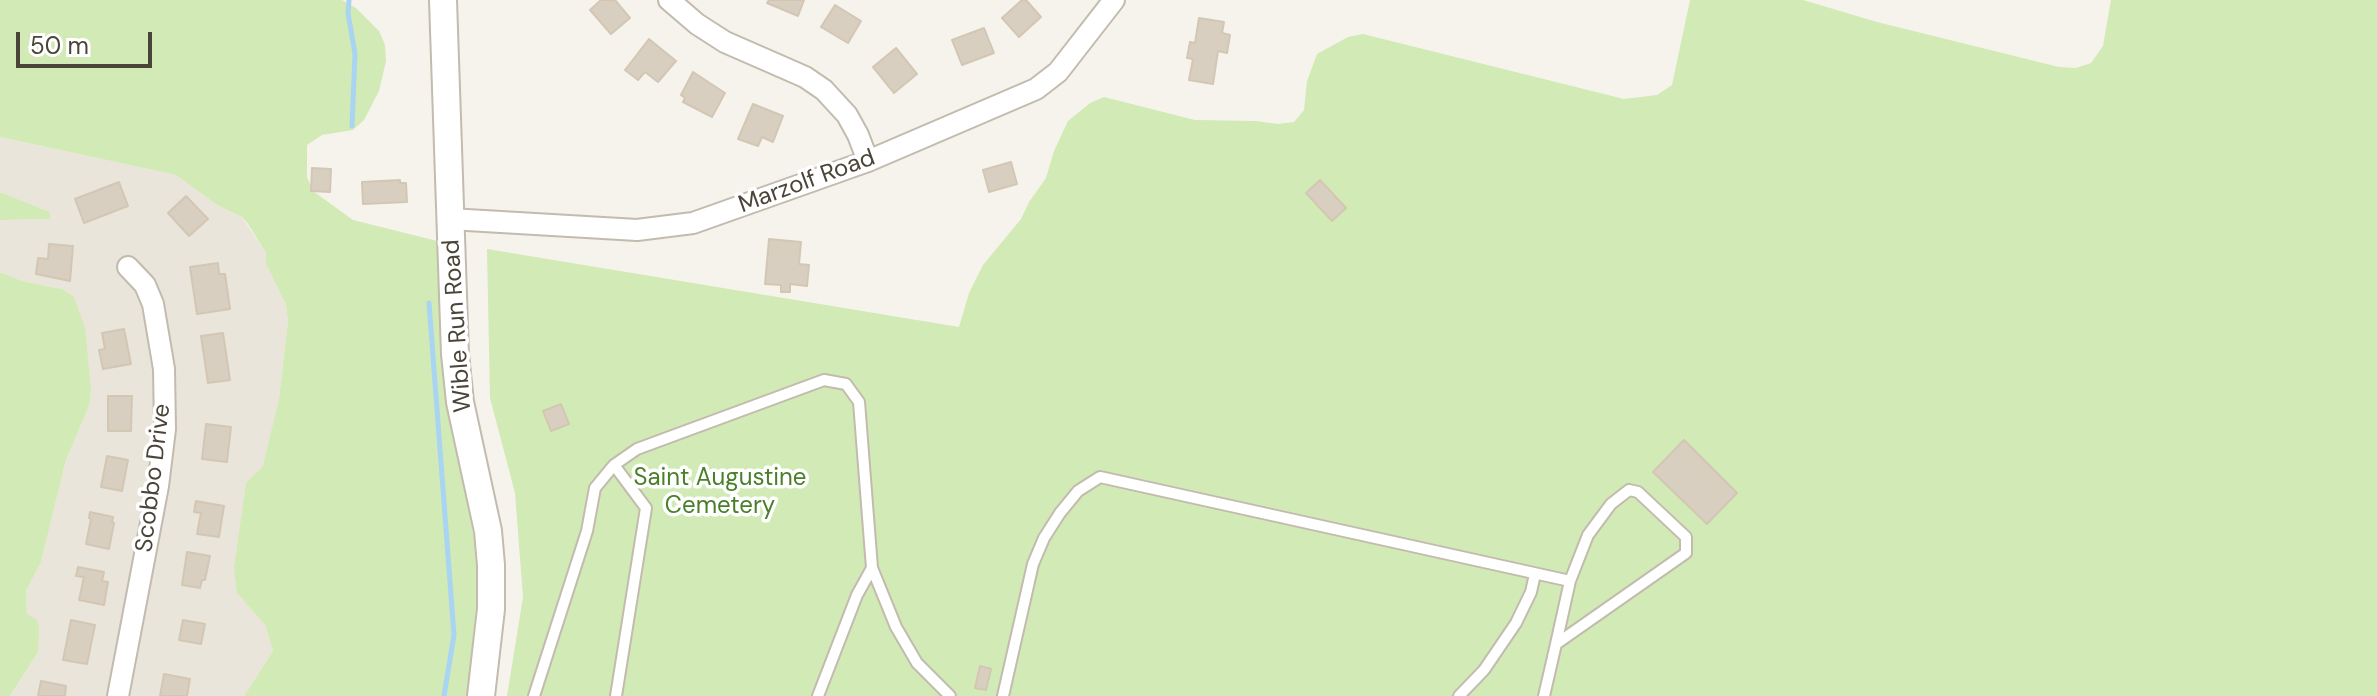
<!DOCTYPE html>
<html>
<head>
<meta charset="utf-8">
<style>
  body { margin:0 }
  #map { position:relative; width:2377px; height:696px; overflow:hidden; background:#f6f3ec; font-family:"DM Sans",sans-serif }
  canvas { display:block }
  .scale { position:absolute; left:16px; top:32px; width:136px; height:36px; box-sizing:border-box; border:4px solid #4b4439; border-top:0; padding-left:10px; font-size:24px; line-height:28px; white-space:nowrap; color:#4b4439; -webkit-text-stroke:6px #fff; paint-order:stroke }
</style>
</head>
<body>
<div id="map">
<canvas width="2377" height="696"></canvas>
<div class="scale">50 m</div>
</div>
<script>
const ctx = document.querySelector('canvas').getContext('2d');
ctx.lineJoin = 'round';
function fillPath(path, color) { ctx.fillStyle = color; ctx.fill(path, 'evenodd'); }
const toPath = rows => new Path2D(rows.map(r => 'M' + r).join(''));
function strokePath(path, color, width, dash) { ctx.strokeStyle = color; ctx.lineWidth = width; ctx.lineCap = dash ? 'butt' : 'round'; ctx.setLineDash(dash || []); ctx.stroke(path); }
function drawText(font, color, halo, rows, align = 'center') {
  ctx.font = font + ' "DM Sans",sans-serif'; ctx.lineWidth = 7; ctx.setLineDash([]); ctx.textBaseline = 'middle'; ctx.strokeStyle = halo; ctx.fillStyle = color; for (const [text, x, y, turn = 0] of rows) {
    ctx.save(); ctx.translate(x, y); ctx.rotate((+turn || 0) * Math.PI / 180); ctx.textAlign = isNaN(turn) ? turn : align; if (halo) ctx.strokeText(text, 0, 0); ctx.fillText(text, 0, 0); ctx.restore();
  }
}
fillPath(toPath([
  [0,137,176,175,217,205,242,217,266,253,266,264,286,305,288,321,279,399,237,593,265,625,273,651,244,696,10,696,38,652,27,614,26,591,41,562,66,460,89,406,62,289,22,281,0,272,0,220,50,219,50,212,0,192]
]), '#eae5da');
fillPath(toPath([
  [0,0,342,0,356,8,379,31,385,45,386,61,379,91,364,120,353,130,322,135,307,145,307,177,313,191,353,220,437,241,448,405,480,569,467,696,244,696,273,651,265,625,237,593,234,568,246,483,263,466,279,399,288,321,286,305,266,264,266,253,248,224,242,217,217,205,176,175,0,137],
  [1690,0,1803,0,1877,22,2059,67,2076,68,2091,63,2103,46,2111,0,2377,0,2377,696,507,696,523,597,515,493,490,398,487,249,959,327,969,293,983,265,1021,219,1029,202,1046,178,1054,151,1068,121,1090,103,1104,97,1195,120,1255,121,1278,124,1294,122,1304,110,1307,81,1317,54,1348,37,1363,34,1624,99,1657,95,1672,85],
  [0,192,50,212,50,219,0,220],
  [0,272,22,281,62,289,74,297,85,328,91,390,89,406,66,460,41,562,26,591,27,614,37,620,39,627,38,652,10,696,0,696]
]), '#d2eab5');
strokePath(toPath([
  [349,0,348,13,355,54,352,126],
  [429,303,454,635,444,696]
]), '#a9d4f2', 5);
const building = toPath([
  [601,0,615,0,630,18,611,34,590,10,601,0],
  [769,0,804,0,798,16,767,3,769,0],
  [1022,0,1026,0,1041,17,1019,37,1002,18,1022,0],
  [835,5,861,21,848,43,821,27,835,5],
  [1199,18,1224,22,1222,33,1230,35,1227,53,1218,51,1213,84,1189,80,1193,59,1187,58,1190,42,1195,43,1199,18],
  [984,28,994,53,962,65,952,40,984,28],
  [649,39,676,61,658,82,645,72,638,80,625,70,649,39],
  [896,48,917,74,894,93,873,67,896,48],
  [693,72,725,93,712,117,683,102,685,98,681,95,693,72],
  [753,104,783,116,773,142,762,137,758,146,738,139,753,104],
  [1011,162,1017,184,989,192,983,170,1011,162],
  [312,168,331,169,330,192,311,191,312,168],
  [400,180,400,183,406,183,407,202,363,204,362,182,400,180],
  [1320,180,1346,208,1332,221,1306,193,1320,180],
  [119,182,128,206,84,223,75,199,119,182],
  [186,196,208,219,189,236,168,213,186,196],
  [769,239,801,242,799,264,809,265,807,286,790,284,790,292,781,292,781,285,765,284,769,239],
  [49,244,73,246,70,281,36,274,38,258,48,259,49,244],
  [218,263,219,274,225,274,230,309,197,314,190,267,218,263],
  [124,329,131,364,103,369,99,350,105,349,102,333,124,329],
  [223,333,230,380,208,383,201,336,223,333],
  [108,396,132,396,131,431,108,431,108,396],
  [561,404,569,424,551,431,543,411,561,404],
  [206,424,231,427,227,462,202,459,206,424],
  [1684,440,1737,493,1707,524,1653,472,1684,440],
  [107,456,128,460,122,491,101,487,107,456],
  [196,501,224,506,219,537,197,534,201,513,194,512,196,501],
  [90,512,113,517,112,522,114,523,109,549,86,544,91,519,89,518,90,512],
  [187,552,210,556,205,580,202,580,200,588,182,585,187,552],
  [78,567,104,572,102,581,108,582,104,605,79,600,84,577,76,576,78,567],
  [71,620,95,625,87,664,63,660,71,620],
  [183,620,205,624,201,644,179,640,183,620],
  [980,666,991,669,986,690,975,688,980,666],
  [164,674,190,679,187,696,160,696,164,674],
  [41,681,66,686,65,696,38,696,41,681]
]);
fillPath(building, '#d8cfc1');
strokePath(building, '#d3c7b4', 2);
const service = toPath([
  [614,465,646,508,616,696],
  [534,696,587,531,595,488,614,465,637,449,824,380,846,384,859,402,872,568,896,627,917,663,950,696],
  [818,696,857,595,872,568],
  [1003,696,1033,564,1044,538,1060,513,1078,491,1100,477,1570,581],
  [1459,696,1484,670,1516,623,1531,592,1535,574],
  [1544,696,1556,644,1570,581,1588,535,1611,504,1629,490,1638,492,1686,537,1686,553,1556,644]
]);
const minor = toPath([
  [669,0,697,24,725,42,805,77,824,90,847,115,858,135,868,161],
  [450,219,637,230,693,223,868,161,1036,89,1058,72,1114,0],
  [118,696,158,486,165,429,164,369,153,304,145,285,128,267]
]);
const tertiary = toPath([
  [443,0,455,354,460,402,488,531,491,565,491,609,481,696]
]);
strokePath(service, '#c2bbae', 14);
strokePath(minor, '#c2bbae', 24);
strokePath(tertiary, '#c2bbae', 30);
strokePath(service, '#fff', 10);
strokePath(minor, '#fff', 20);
strokePath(tertiary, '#fff', 26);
drawText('24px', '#4b4439', '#fff', [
  ["Marzolf Road",807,182,-20],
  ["Wible Run Road",458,326,-94],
  ["Scobbo Drive",154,478,-83]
]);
drawText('24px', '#4a7f2a', '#fff', [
  ["Saint Augustine",720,479],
  ["Cemetery",720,507]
]);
</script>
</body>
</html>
